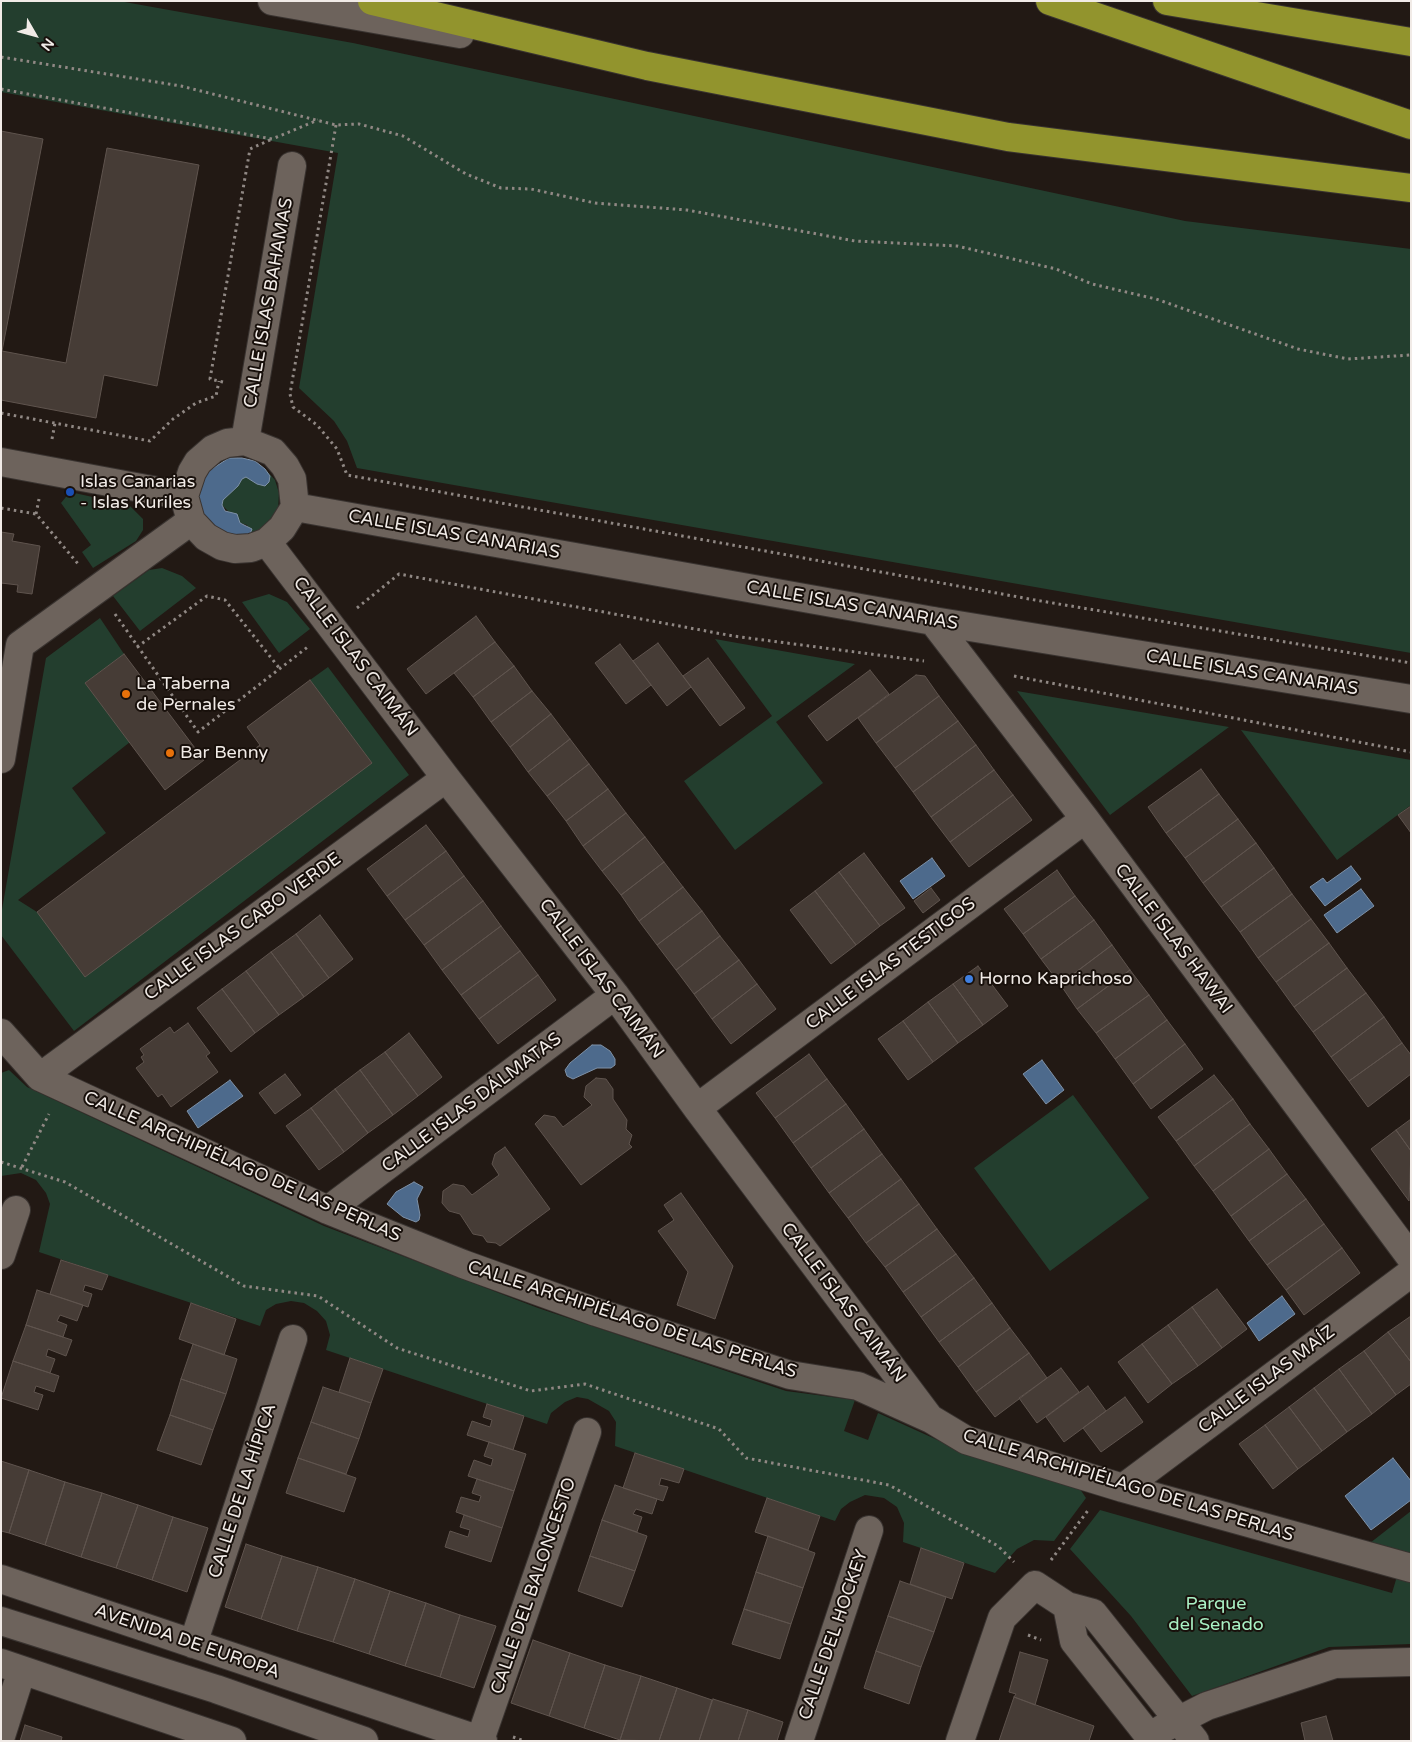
<!DOCTYPE html>
<html>
<head>
<meta charset="utf-8">
<style>
  body { margin:0 }
  #map { position:relative; width:1412px; height:1742px; overflow:hidden; background:#221914; font-family:"Varela Round",sans-serif }
  canvas { display:block }
  .frame { position:absolute; inset:0; border:2px solid #f1ebe7; pointer-events:none }
  .north { position:absolute; left:10px; top:10px; width:50px; height:50px; -webkit-text-stroke:4px #18100b; paint-order:stroke; rotate:128deg; font-size:14px; font-weight:700; line-height:20px; text-align:center; color:#f1ebe7 }
  .north::after { content:''; display:block; margin:auto; width:18px; height:22px; background:#f1ebe7; clip-path:polygon(50% 0,100% 100%,50% 72%,0 100%) }
</style>
</head>
<body>
<div id="map">
<canvas width="1412" height="1742"></canvas>
<div class="frame"></div>
<div class="north">N</div>
</div>
<script>
const ctx = document.querySelector('canvas').getContext('2d');
ctx.lineJoin = 'round';
function fillPath(path, color) { ctx.fillStyle = color; ctx.fill(path, 'evenodd'); }
const toPath = rows => new Path2D(rows.map(r => 'M' + r).join(''));
function strokePath(path, color, width, dash) { ctx.strokeStyle = color; ctx.lineWidth = width; ctx.lineCap = dash ? 'butt' : 'round'; ctx.setLineDash(dash || []); ctx.stroke(path); }
function drawText(font, color, halo, rows, align = 'center') {
  ctx.font = font + ' "Varela Round",sans-serif'; ctx.lineWidth = 4; ctx.setLineDash([]); ctx.textBaseline = 'middle'; ctx.strokeStyle = halo; ctx.fillStyle = color; for (const [text, x, y, turn = 0] of rows) {
    ctx.save(); ctx.translate(x, y); ctx.rotate((+turn || 0) * Math.PI / 180); ctx.textAlign = isNaN(turn) ? turn : align; if (halo) ctx.strokeText(text, 0, 0); ctx.fillText(text, 0, 0); ctx.restore();
  }
}
fillPath(toPath([
  [1,1,119,1,353,43,1185,221,1411,249,1411,653,357,468,347,441,334,421,299,388,338,153,1,92],
  [265,469,275,480,279,493,278,511,273,520,251,538,247,525,240,523,222,505,223,500,238,486,242,479,246,476,257,484,270,476],
  [70,492,129,505,143,519,143,530,136,541,93,568,82,552,91,545,61,503],
  [162,568,182,576,196,588,140,631,113,596,149,570],
  [269,594,287,602,310,629,279,653,242,602],
  [100,618,124,654,85,683,130,742,72,788,106,833,18,900,37,912,372,763,310,680,328,667,409,775,74,1031,1,935,1,915,46,658],
  [715,639,855,664,776,722,823,783,735,850,684,781,772,716],
  [1017,691,1229,727,1110,815],
  [1241,730,1411,760,1411,805,1337,860],
  [9,1070,27,1087,324,1226,538,1308,786,1391,855,1400,844,1431,868,1440,878,1413,964,1452,1078,1486,1086,1498,1054,1541,1034,1540,1017,1549,995,1573,903,1542,904,1523,897,1507,884,1498,865,1495,850,1502,841,1509,835,1521,615,1446,616,1422,609,1411,588,1399,577,1397,565,1402,551,1413,547,1424,326,1350,330,1335,326,1321,317,1311,304,1303,291,1301,276,1304,266,1310,260,1326,39,1252,50,1204,46,1193,36,1180,21,1173,1,1176,1,1073],
  [1073,1095,1149,1198,1050,1271,974,1168],
  [1100,1510,1392,1593,1398,1573,1411,1577,1411,1644,1329,1647,1192,1696,1131,1616,1070,1549],
  [1411,1511,1411,1555,1370,1543]
]), '#233e2e');
const water = toPath([
  [229,458,242,458,255,461,265,469,270,476,269,482,265,486,257,484,246,477,242,479,238,486,223,500,222,505,225,511,237,514,240,523,252,529,250,534,230,536,207,522,203,512,199,498,201,485,207,472,229,458],
  [932,858,945,876,913,899,900,881,932,858],
  [1351,866,1361,879,1325,906,1310,887,1323,878,1327,883,1351,866],
  [1361,889,1374,906,1337,933,1324,915,1361,889],
  [592,1045,601,1045,610,1051,615,1059,615,1065,611,1068,597,1068,573,1079,567,1076,565,1070,570,1063,592,1045],
  [1042,1060,1064,1090,1046,1104,1023,1074,1042,1060],
  [230,1080,243,1096,198,1128,187,1111,230,1080],
  [414,1182,423,1187,417,1199,420,1215,419,1220,416,1222,403,1217,387,1204,396,1192,414,1182],
  [1282,1296,1295,1314,1259,1341,1247,1323,1282,1296],
  [1393,1458,1411,1481,1411,1500,1371,1530,1345,1496,1393,1458]
]);
fillPath(water, '#4d6a8c');
strokePath(water, '#7e91a7', 1);
const building = toPath([
  [1,131,43,139,2,351,66,363,107,148,199,165,157,386,104,375,96,418,1,400,1,131],
  [1,532,14,534,12,541,40,546,32,594,17,592,18,585,1,583,1,532],
  [476,616,495,642,426,694,407,669,476,616],
  [495,642,514,666,473,697,454,673,495,642],
  [658,643,691,687,667,706,633,661,658,643],
  [620,644,651,685,626,704,595,663,620,644],
  [124,654,204,760,165,790,85,683,124,654],
  [708,658,745,708,720,726,683,676,708,658],
  [514,666,532,691,491,722,473,697,514,666],
  [870,670,889,694,827,741,808,716,870,670],
  [916,675,925,676,939,696,876,743,858,718,916,675],
  [310,680,372,763,85,977,37,912,260,745,247,727,310,680],
  [532,691,551,714,510,747,491,722,532,691],
  [939,696,958,721,895,768,876,743,939,696],
  [551,714,570,739,528,772,510,747,551,714],
  [958,721,976,745,913,792,895,768,958,721],
  [570,739,589,764,547,796,528,772,570,739],
  [976,745,994,770,931,817,913,792,976,745],
  [589,764,608,789,566,821,547,796,589,764],
  [1201,769,1219,794,1166,833,1148,807,1201,769],
  [994,770,1013,795,950,842,931,817,994,770],
  [608,789,626,813,583,846,566,821,608,789],
  [1219,794,1238,819,1185,858,1166,833,1219,794],
  [1013,795,1032,820,969,867,950,842,1013,795],
  [1411,806,1411,833,1398,815,1411,806],
  [626,813,645,837,602,871,583,846,626,813],
  [1238,819,1256,843,1203,883,1185,858,1238,819],
  [426,825,446,851,387,896,367,869,426,825],
  [645,837,664,862,621,895,602,871,645,837],
  [1256,843,1274,868,1221,907,1203,883,1256,843],
  [446,851,464,876,405,920,387,896,446,851],
  [864,853,905,908,880,926,839,872,864,853],
  [664,862,683,887,639,921,621,895,664,862],
  [1274,868,1292,894,1240,932,1221,907,1274,868],
  [1057,870,1075,896,1023,934,1004,909,1057,870],
  [839,872,880,926,856,945,815,891,839,872],
  [464,876,483,901,424,945,405,920,464,876],
  [683,887,702,911,657,945,639,921,683,887],
  [931,888,940,900,923,913,914,901,931,888],
  [815,891,856,945,831,964,790,910,815,891],
  [1292,894,1311,919,1258,958,1240,932,1292,894],
  [1075,896,1094,920,1041,959,1023,934,1075,896],
  [483,901,501,926,442,970,424,945,483,901],
  [702,911,720,936,676,970,657,945,702,911],
  [320,915,353,959,329,978,296,934,320,915],
  [1311,919,1329,943,1276,982,1258,958,1311,919],
  [1094,920,1112,945,1060,984,1041,959,1094,920],
  [501,926,520,951,461,995,442,970,501,926],
  [296,934,329,978,304,997,271,952,296,934],
  [720,936,739,960,694,994,676,970,720,936],
  [1329,943,1347,968,1294,1007,1276,982,1329,943],
  [1112,945,1130,970,1077,1009,1060,984,1112,945],
  [520,951,538,975,479,1019,461,995,520,951],
  [271,952,304,997,279,1015,246,971,271,952],
  [739,960,757,984,712,1019,694,994,739,960],
  [978,966,1008,1006,983,1025,953,984,978,966],
  [1347,968,1366,993,1313,1032,1294,1007,1347,968],
  [1130,970,1149,995,1096,1033,1077,1009,1130,970],
  [246,971,279,1015,255,1033,222,989,246,971],
  [538,975,556,1000,498,1044,479,1019,538,975],
  [757,984,776,1009,731,1044,712,1019,757,984],
  [953,984,983,1025,958,1043,928,1002,953,984],
  [222,989,255,1033,231,1052,197,1008,222,989],
  [1366,993,1384,1017,1331,1057,1313,1032,1366,993],
  [1149,995,1167,1020,1115,1059,1096,1033,1149,995],
  [928,1002,958,1043,933,1062,903,1021,928,1002],
  [1384,1017,1402,1043,1349,1081,1331,1057,1384,1017],
  [1167,1020,1185,1044,1133,1084,1115,1059,1167,1020],
  [903,1021,933,1062,908,1080,878,1039,903,1021],
  [188,1023,210,1053,206,1056,218,1072,171,1107,162,1094,158,1097,136,1068,144,1062,141,1057,144,1055,140,1049,170,1027,174,1033,188,1023],
  [409,1033,442,1077,418,1096,385,1052,409,1033],
  [1402,1043,1411,1055,1411,1074,1368,1107,1349,1081,1402,1043],
  [1185,1044,1203,1069,1151,1109,1133,1084,1185,1044],
  [385,1052,418,1096,393,1115,360,1070,385,1052],
  [809,1054,827,1079,775,1118,756,1093,809,1054],
  [360,1070,393,1115,368,1133,335,1089,360,1070],
  [285,1074,301,1095,275,1114,259,1093,285,1074],
  [1214,1075,1233,1099,1176,1141,1158,1117,1214,1075],
  [596,1078,606,1079,613,1089,613,1099,627,1120,626,1129,632,1135,629,1144,632,1147,581,1185,535,1124,544,1115,555,1117,563,1127,592,1105,584,1097,586,1086,596,1078],
  [827,1079,846,1104,793,1143,775,1118,827,1079],
  [335,1089,368,1133,344,1152,311,1108,335,1089],
  [1233,1099,1250,1124,1194,1166,1176,1141,1233,1099],
  [846,1104,864,1129,811,1168,793,1143,846,1104],
  [311,1108,344,1152,319,1170,286,1126,311,1108],
  [1411,1119,1411,1151,1396,1130,1411,1119],
  [1250,1124,1269,1149,1213,1191,1194,1166,1250,1124],
  [864,1129,882,1154,829,1193,811,1168,864,1129],
  [1396,1130,1411,1151,1409,1201,1371,1149,1396,1130],
  [505,1147,550,1209,500,1246,496,1243,487,1242,483,1236,473,1234,460,1214,449,1211,442,1203,443,1191,453,1184,464,1186,472,1195,499,1175,492,1164,495,1154,505,1147],
  [1269,1149,1287,1174,1231,1216,1213,1191,1269,1149],
  [882,1154,901,1179,848,1218,829,1193,882,1154],
  [1287,1174,1306,1199,1249,1241,1231,1216,1287,1174],
  [901,1179,919,1204,866,1243,848,1218,901,1179],
  [681,1193,733,1266,715,1319,677,1305,688,1272,658,1231,674,1220,664,1205,681,1193],
  [1306,1199,1324,1224,1267,1265,1249,1241,1306,1199],
  [919,1204,937,1229,885,1267,866,1243,919,1204],
  [1324,1224,1342,1248,1286,1290,1267,1265,1324,1224],
  [937,1229,956,1254,903,1292,885,1267,937,1229],
  [1342,1248,1360,1273,1304,1315,1286,1290,1342,1248],
  [956,1254,974,1278,921,1317,903,1292,956,1254],
  [61,1260,108,1275,102,1290,85,1285,83,1291,92,1294,88,1307,50,1294,61,1260],
  [974,1278,992,1303,939,1342,921,1317,974,1278],
  [1217,1289,1247,1329,1222,1348,1192,1307,1217,1289],
  [37,1290,83,1305,77,1321,60,1315,57,1321,67,1325,63,1337,26,1325,37,1290],
  [191,1303,236,1319,224,1355,179,1339,191,1303],
  [992,1303,1010,1328,958,1367,939,1342,992,1303],
  [1192,1307,1222,1348,1198,1366,1168,1325,1192,1307],
  [1411,1316,1411,1362,1388,1332,1411,1316],
  [26,1325,72,1340,66,1356,48,1349,46,1356,55,1359,50,1373,13,1361,26,1325],
  [1168,1325,1198,1366,1172,1384,1142,1344,1168,1325],
  [1010,1328,1029,1353,976,1392,958,1367,1010,1328],
  [1388,1332,1411,1362,1411,1384,1396,1395,1364,1351,1388,1332],
  [193,1344,237,1359,226,1394,181,1379,193,1344],
  [1142,1344,1172,1384,1148,1403,1118,1362,1142,1344],
  [1364,1351,1396,1395,1372,1414,1339,1369,1364,1351],
  [1029,1353,1047,1378,995,1417,976,1392,1029,1353],
  [350,1358,383,1369,371,1403,339,1392,350,1358],
  [13,1361,59,1376,54,1392,36,1386,34,1392,43,1395,38,1410,1,1398,13,1361],
  [1061,1368,1079,1392,1037,1423,1019,1398,1061,1368],
  [1339,1369,1372,1414,1347,1432,1314,1388,1339,1369],
  [181,1379,226,1394,213,1430,170,1415,181,1379],
  [1088,1386,1106,1411,1064,1442,1046,1417,1088,1386],
  [323,1387,371,1403,359,1439,311,1422,323,1387],
  [1314,1388,1347,1432,1322,1451,1289,1407,1314,1388],
  [1125,1397,1143,1422,1101,1452,1083,1428,1125,1397],
  [487,1404,524,1416,513,1450,467,1435,472,1421,490,1427,492,1420,483,1417,487,1404],
  [1289,1407,1322,1451,1298,1469,1265,1425,1289,1407],
  [170,1415,213,1430,201,1465,157,1450,170,1415],
  [311,1422,359,1439,346,1474,298,1458,311,1422],
  [1265,1425,1298,1469,1273,1489,1239,1444,1265,1425],
  [489,1442,526,1454,514,1491,468,1476,474,1460,491,1466,493,1459,484,1456,489,1442],
  [635,1453,684,1469,679,1483,661,1478,659,1485,668,1487,663,1501,623,1488,635,1453],
  [298,1458,356,1478,344,1512,286,1493,298,1458],
  [1,1461,29,1470,9,1533,1,1531,1,1461],
  [29,1470,65,1482,45,1545,9,1533,29,1470],
  [477,1479,514,1491,502,1528,456,1512,461,1497,479,1502,481,1496,472,1493,477,1479],
  [65,1482,102,1493,81,1557,45,1545,65,1482],
  [615,1485,657,1499,652,1514,636,1509,633,1514,642,1517,637,1532,602,1520,615,1485],
  [102,1493,138,1505,116,1568,81,1557,102,1493],
  [767,1498,820,1516,808,1550,755,1532,767,1498],
  [138,1505,173,1517,152,1580,116,1568,138,1505],
  [464,1515,502,1528,491,1562,445,1547,450,1531,468,1537,470,1530,460,1527,464,1515],
  [173,1517,208,1528,187,1592,152,1580,173,1517],
  [602,1520,647,1536,635,1571,590,1556,602,1520],
  [768,1536,815,1553,803,1588,756,1572,768,1536],
  [246,1544,282,1556,261,1619,225,1607,246,1544],
  [921,1548,964,1563,952,1599,910,1584,921,1548],
  [282,1556,318,1567,297,1631,261,1619,282,1556],
  [590,1556,635,1571,622,1607,578,1591,590,1556],
  [318,1567,355,1579,333,1642,297,1631,318,1567],
  [756,1572,803,1588,791,1624,744,1609,756,1572],
  [355,1579,390,1591,369,1654,333,1642,355,1579],
  [900,1581,946,1597,934,1632,888,1616,900,1581],
  [390,1591,426,1603,405,1666,369,1654,390,1591],
  [426,1603,460,1615,440,1677,405,1666,426,1603],
  [744,1609,791,1624,780,1659,732,1644,744,1609],
  [460,1615,496,1626,474,1688,440,1677,460,1615],
  [888,1616,934,1632,921,1667,876,1651,888,1616],
  [533,1640,570,1653,549,1716,511,1703,533,1640],
  [876,1651,921,1667,909,1704,864,1688,876,1651],
  [1020,1652,1048,1660,1035,1705,1014,1697,1016,1694,1009,1692,1020,1652],
  [570,1653,605,1665,584,1728,549,1716,570,1653],
  [605,1665,641,1676,620,1740,584,1728,605,1665],
  [641,1676,677,1688,659,1741,620,1740,641,1676],
  [677,1688,712,1700,699,1741,659,1741,677,1688],
  [1014,1697,1094,1726,1089,1741,999,1741,1014,1697],
  [713,1699,748,1710,738,1741,699,1741,713,1699],
  [748,1710,783,1722,777,1741,738,1741,748,1710],
  [1326,1716,1333,1741,1305,1741,1301,1723,1326,1716],
  [25,1725,62,1737,61,1741,20,1741,25,1725]
]);
fillPath(building, '#463c36');
strokePath(building, '#5f544e', 1);
const minor = toPath([
  [272,1,460,34],
  [245,441,273,452,285,466,292,479,295,507,282,528,267,542,251,548,235,549,222,546,206,537,191,521,184,496,192,472,198,462,213,449,227,443,245,441],
  [245,441,292,166],
  [1,462,184,496],
  [295,507,933,621,1411,699],
  [267,542,446,778,615,995,697,1108,928,1416],
  [933,621,1085,819,1411,1258],
  [1,759,20,645,191,521],
  [1,1033,40,1077,328,1210,463,1264,596,1312,790,1375,858,1386,931,1419,966,1440,1123,1488,1411,1568],
  [40,1077,446,778],
  [697,1108,1085,819],
  [328,1210,615,995],
  [1,1255,16,1210],
  [1123,1488,1411,1273],
  [1,1579,483,1741],
  [1,1621,216,1689,364,1741],
  [193,1644,293,1339],
  [1,1663,232,1741],
  [1162,1729,1207,1706,1335,1664,1411,1662],
  [1,1736,22,1670],
  [480,1740,587,1432],
  [799,1741,869,1530],
  [960,1741,1002,1618,1035,1585,1067,1606],
  [1153,1741,1074,1641,1067,1606,1093,1613,1195,1741]
]);
const highway = toPath([
  [372,1,647,66,1008,137,1411,188],
  [1050,1,1411,125],
  [1167,1,1411,42]
]);
strokePath(minor, '#393330', 30);
strokePath(highway, '#393330', 30);
strokePath(toPath([
  [1,57,181,86,336,125,359,124,403,136,466,174,501,188,531,189,595,203,687,210,855,241,957,246,1056,269,1092,284,1156,299,1298,349,1348,359,1411,355],
  [1,89,272,139,318,120],
  [336,125,290,394,293,407,317,425,337,449,347,475,1035,600,1411,663],
  [223,382,210,379,250,149,272,139],
  [1,413,150,441,173,419,196,403,216,396,219,381],
  [52,439,55,423],
  [1,508,36,514,79,565],
  [36,514,39,499],
  [357,608,399,574,733,636,924,661],
  [115,614,198,732,309,646],
  [137,647,207,596,225,600,280,669],
  [1014,676,1411,752],
  [1,1162,65,1182,244,1286,318,1296,397,1348,531,1391,585,1384,719,1429,746,1458,889,1485,998,1546,1014,1562],
  [22,1167,49,1114],
  [1051,1560,1089,1509],
  [1028,1635,1041,1640],
  [513,1737,525,1741]
]), '#908884', 3, [2.5, 4]);
strokePath(minor, '#6d635c', 28);
strokePath(highway, '#92942d', 28);
for (const [x, y, r, color] of [
  [70,492,5,"#1a4fb4"],
  [126,694,5,"#e8710a"],
  [170,753,5,"#e8710a"],
  [969,979,5,"#3f7fe0"]
]) { const dot = new Path2D(); dot.arc(x, y, r, 0, 2 * Math.PI); ctx.fillStyle = color; ctx.fill(dot); strokePath(dot, '#18100b', 2); }
drawText('18px', '#f1ebe7', '#18100b', [
  ["CALLE ISLAS BAHAMAS",269,303,-80],
  ["CALLE ISLAS CANARIAS",454,535,10],
  ["CALLE ISLAS CANARIAS",852,606,10],
  ["CALLE ISLAS CAIMÁN",355,657,53],
  ["CALLE ISLAS CANARIAS",1252,673,9],
  ["CALLE ISLAS CABO VERDE",243,927,-36],
  ["CALLE ISLAS HAWAI",1173,939,53],
  ["CALLE ISLAS TESTIGOS",891,964,-37],
  ["CALLE ISLAS CAIMÁN",601,979,53],
  ["CALLE ISLAS DÁLMATAS",472,1103,-37],
  ["CALLE ARCHIPIÉLAGO DE LAS PERLAS",242,1167,24],
  ["CALLE ISLAS CAIMÁN",843,1303,53],
  ["CALLE ARCHIPIÉLAGO DE LAS PERLAS",632,1320,18],
  ["CALLE ISLAS MAÍZ",1267,1380,-37],
  ["CALLE ARCHIPIÉLAGO DE LAS PERLAS",1128,1486,17],
  ["CALLE DE LA HÍPICA",243,1491,-72],
  ["CALLE DEL BALONCESTO",534,1586,-71],
  ["CALLE DEL HOCKEY",834,1635,-71],
  ["AVENIDA DE EUROPA",187,1642,19]
]);
drawText('18px', '#f1ebe7', '#18100b', [
  ["Islas Canarias",80,482],
  ["- Islas Kuriles",80,503],
  ["La Taberna",136,684],
  ["de Pernales",136,705],
  ["Bar Benny",180,753],
  ["Horno Kaprichoso",979,979]
], 'left');
drawText('18px', '#a9f0c4', '#18100b', [
  ["Parque",1216,1604],
  ["del Senado",1216,1625]
]);
</script>
</body>
</html>
